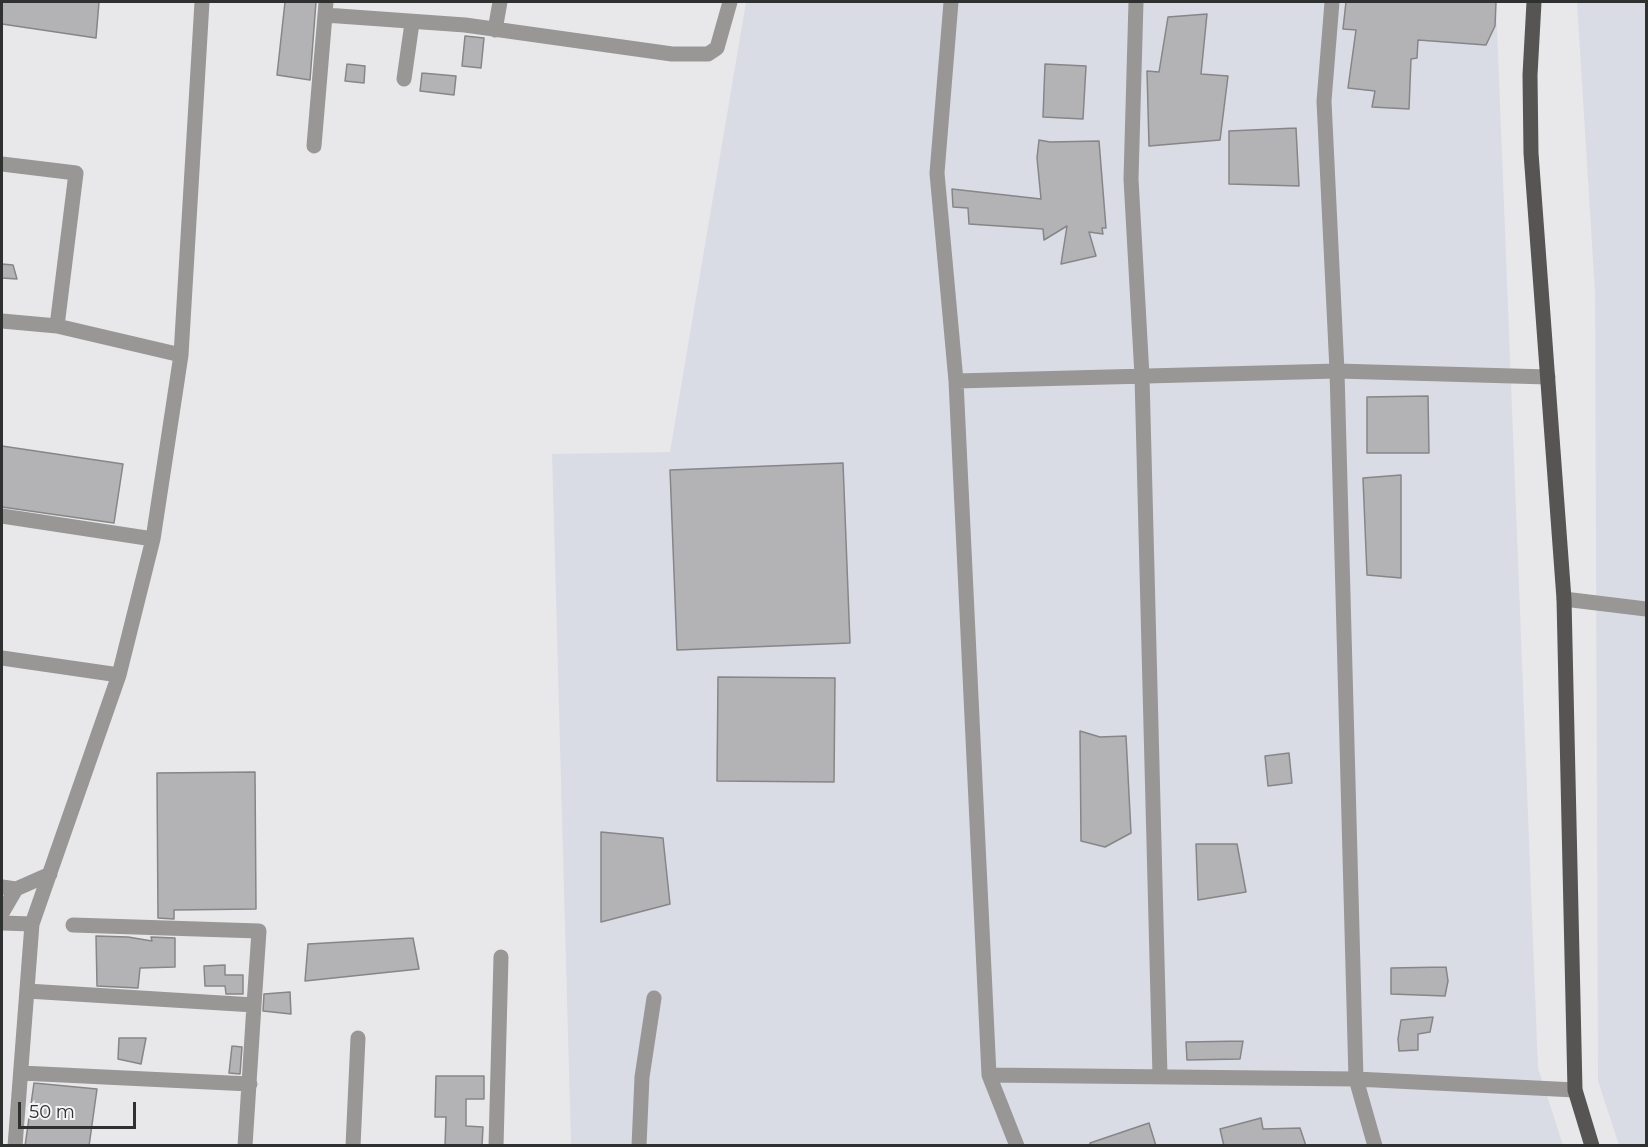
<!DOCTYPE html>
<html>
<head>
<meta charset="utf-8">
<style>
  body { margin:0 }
  #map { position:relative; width:1648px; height:1147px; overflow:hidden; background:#e8e8ea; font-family:Montserrat,sans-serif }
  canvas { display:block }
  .frame { position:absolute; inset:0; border:3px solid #2f3030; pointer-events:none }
  .scale { position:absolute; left:18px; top:1102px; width:118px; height:27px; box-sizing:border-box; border:3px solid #2f3030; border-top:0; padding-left:8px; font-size:18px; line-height:21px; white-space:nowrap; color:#2f3030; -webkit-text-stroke:4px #f5f5f8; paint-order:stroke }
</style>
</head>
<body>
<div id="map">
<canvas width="1648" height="1147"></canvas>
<div class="frame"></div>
<div class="scale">50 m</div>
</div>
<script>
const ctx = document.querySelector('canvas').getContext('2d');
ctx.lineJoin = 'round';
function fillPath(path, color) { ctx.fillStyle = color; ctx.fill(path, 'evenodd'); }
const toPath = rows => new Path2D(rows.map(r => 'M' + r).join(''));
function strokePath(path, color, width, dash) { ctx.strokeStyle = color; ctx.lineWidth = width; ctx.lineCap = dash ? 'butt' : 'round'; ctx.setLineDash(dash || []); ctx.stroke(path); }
fillPath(toPath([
  [746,2,1496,2,1538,1068,1563,1145,571,1145,552,454,670,452],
  [1577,2,1646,2,1646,1145,1619,1145,1598,1081,1595,293]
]), '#dadce5');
const building = toPath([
  [2,2,99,2,96,38,2,24,2,2],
  [285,2,316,2,310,80,277,75,285,2],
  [1346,2,1496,2,1495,26,1486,45,1418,40,1417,58,1411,59,1409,109,1372,107,1375,91,1348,88,1356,30,1343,29,1346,2],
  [1207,14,1201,74,1228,76,1220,140,1149,146,1147,71,1159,72,1168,17,1207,14],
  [465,36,484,38,481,68,462,66,465,36],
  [347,64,365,66,364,83,345,81,347,64],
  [1045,64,1086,66,1083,119,1043,117,1045,64],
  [422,73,456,76,454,95,420,91,422,73],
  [1296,128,1299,186,1229,184,1229,131,1296,128],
  [1039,140,1050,142,1099,141,1106,228,1102,228,1103,234,1089,232,1096,256,1061,264,1067,226,1044,240,1043,229,969,224,968,208,953,207,952,189,1041,199,1037,158,1039,140],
  [2,264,13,265,17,279,2,278,2,264],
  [1428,396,1429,453,1367,453,1367,397,1428,396],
  [2,446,123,464,114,523,2,507,2,446],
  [843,463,850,643,677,650,670,470,843,463],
  [1401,475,1401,578,1367,575,1363,478,1401,475],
  [718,677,835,678,834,782,717,781,718,677],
  [1080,731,1100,737,1126,736,1131,833,1105,847,1081,841,1080,731],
  [1289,753,1292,783,1268,786,1265,756,1289,753],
  [255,772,256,909,174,910,174,919,158,918,157,773,255,772],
  [601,832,663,838,670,904,601,922,601,832],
  [1196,844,1237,844,1246,892,1198,900,1196,844],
  [96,936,128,937,152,941,151,937,175,938,175,967,140,968,138,988,97,986,96,936],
  [413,938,419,969,305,981,308,944,413,938],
  [225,965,225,975,243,975,243,994,226,994,225,986,205,986,204,966,225,965],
  [1446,967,1448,981,1445,996,1391,994,1391,968,1446,967],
  [290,992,291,1014,263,1011,264,994,290,992],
  [1433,1017,1430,1032,1418,1034,1418,1050,1399,1051,1398,1039,1401,1020,1433,1017],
  [119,1038,146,1038,141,1064,118,1059,119,1038],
  [1243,1041,1240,1059,1187,1060,1186,1042,1243,1041],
  [232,1046,242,1047,240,1074,229,1073,232,1046],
  [436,1076,484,1076,484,1099,466,1099,466,1126,483,1127,482,1146,445,1146,446,1117,435,1117,436,1076],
  [34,1083,97,1089,89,1146,25,1146,34,1083],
  [1261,1118,1263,1129,1300,1128,1306,1146,1224,1146,1220,1129,1261,1118],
  [1149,1123,1156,1146,1090,1146,1090,1143,1149,1123]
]);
fillPath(building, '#b3b3b6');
strokePath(building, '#868688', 1.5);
strokePath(toPath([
  [326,2,325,15,465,25,672,54,708,54,717,48,730,2],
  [951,2,937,173,956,381,989,1075,1017,1146],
  [1136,2,1131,179,1142,376,1160,1076],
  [1332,2,1324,101,1337,371,1356,1079,1375,1146],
  [495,30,500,2],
  [404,79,412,23],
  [314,146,325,15],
  [2,164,76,173,57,326],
  [2,321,57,326,181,355],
  [956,381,1337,371,1548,377],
  [2,516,153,539],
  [1564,599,1646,609],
  [2,658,119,675],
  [2,887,16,889,50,874],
  [2,913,16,889],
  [2,923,32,924],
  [27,991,254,1005,259,931,73,925],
  [21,1073,250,1084],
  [989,1075,1356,1079,1575,1090],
  [15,1146,32,924,119,675,153,539,181,355,202,2],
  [245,1146,254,1005],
  [353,1146,358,1038],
  [496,1146,501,957],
  [639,1146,642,1077,654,998]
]), '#989796', 15);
strokePath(toPath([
  [1534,2,1530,75,1531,153,1564,599,1575,1090,1592,1146]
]), '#565554', 15);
</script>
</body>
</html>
